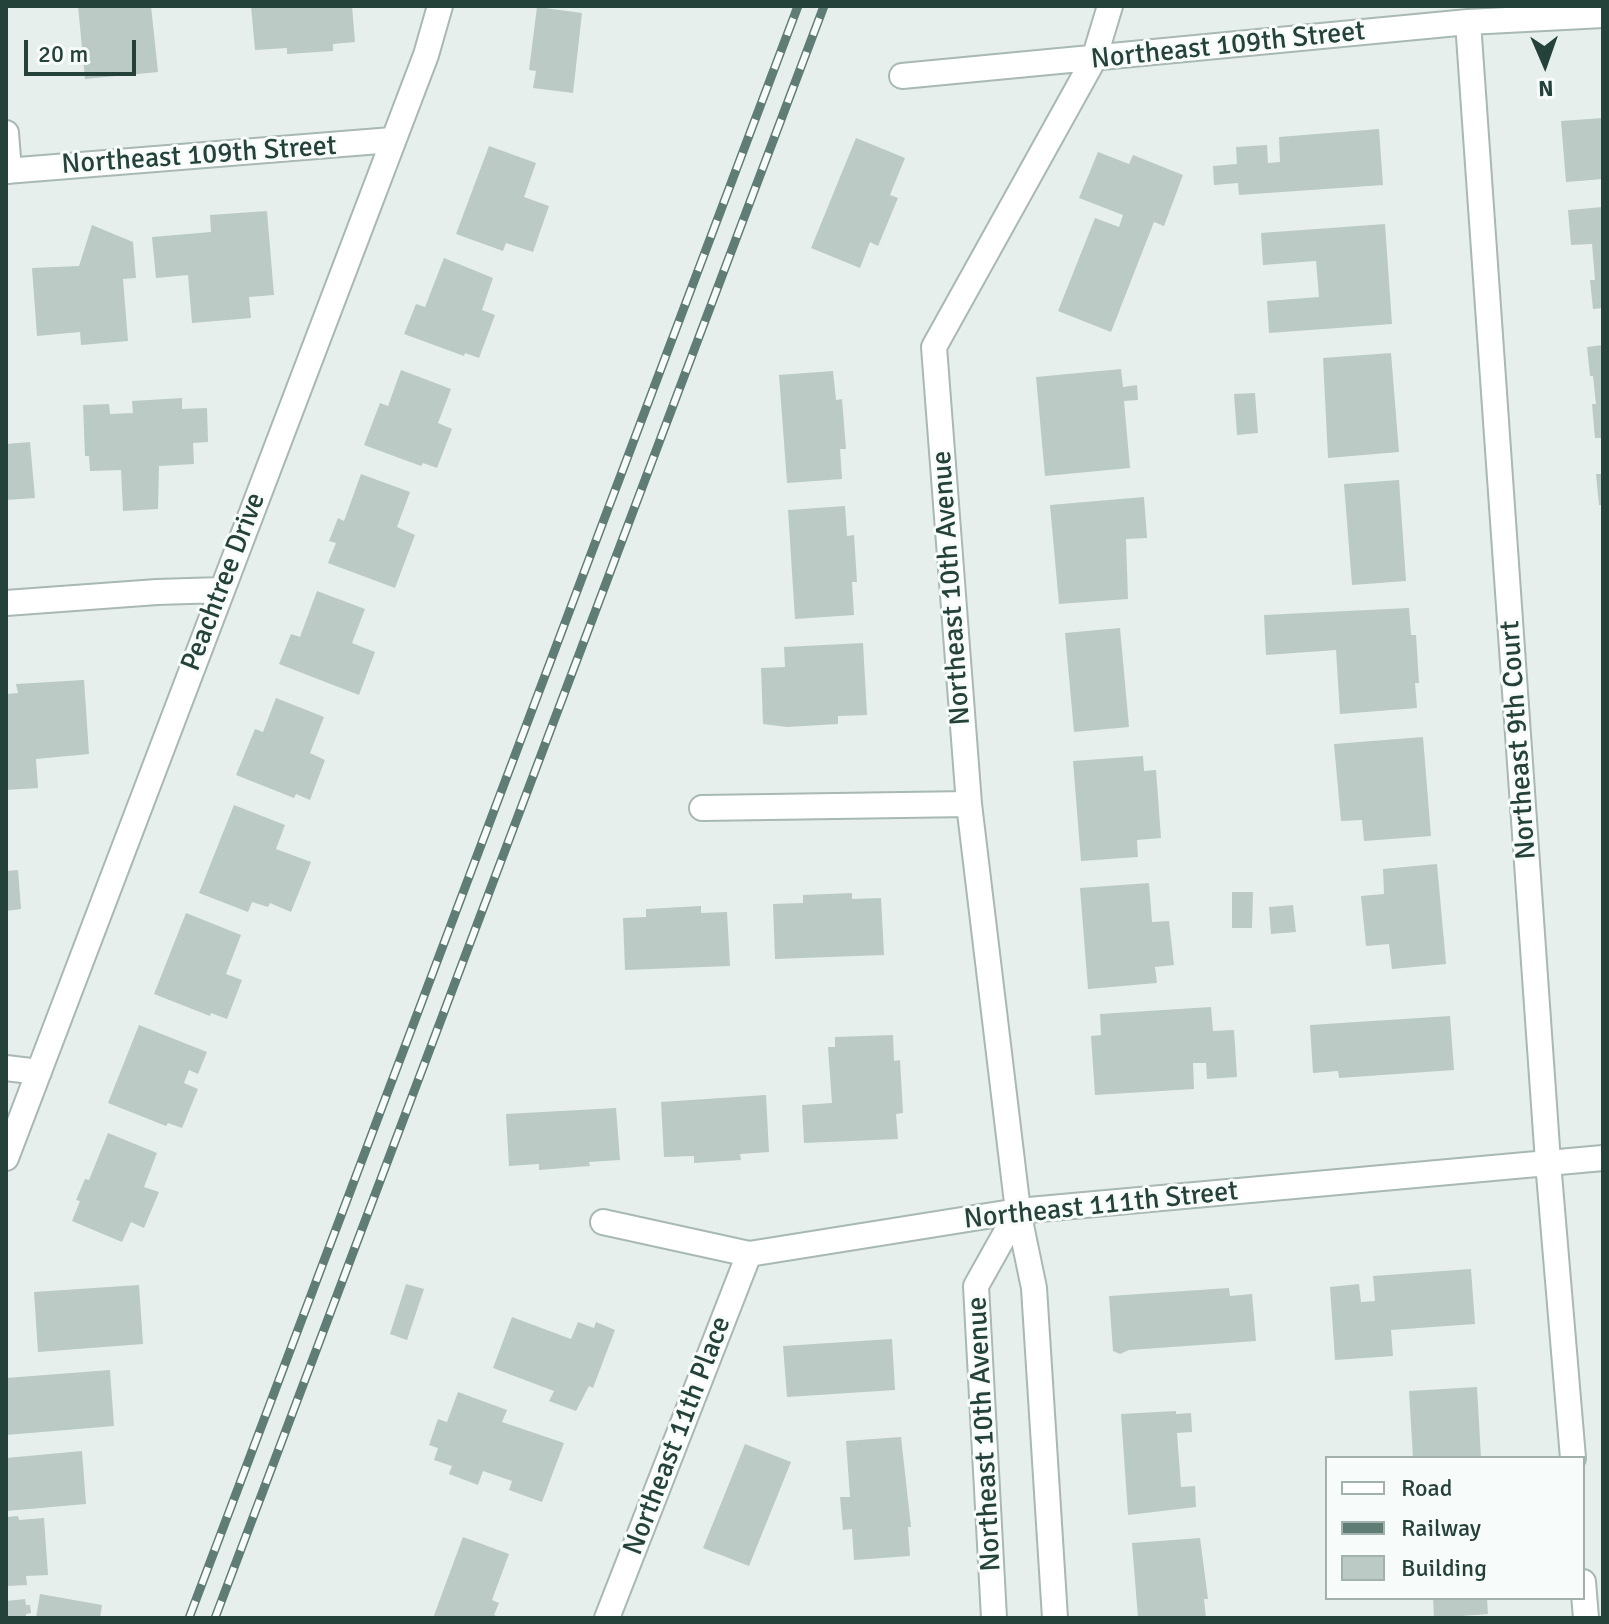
<!DOCTYPE html>
<html>
<head>
<meta charset="utf-8">
<style>
  body { margin:0 }
  #map { position:relative; width:1609px; height:1624px; overflow:hidden; background:#e6efeb; font-family:Signika,sans-serif }
  canvas { display:block }
  .frame { position:absolute; inset:0; border:8px solid #24423a; pointer-events:none }
  .legend { position:absolute; left:1325px; top:1456px; width:260px; height:144px; box-sizing:border-box; background:#f7fbf9; border:2px solid #a3b1ad; margin:0; padding:10px 14px; list-style:none; font-size:24px; color:#24423a }
  .legend li { display:flex; align-items:center; gap:16px; height:40px }
  .legend b { width:40px; border:2px solid #a3b1ad }
  .north { position:absolute; left:1505px; top:24px; width:80px; height:80px; -webkit-text-stroke:6px #f7fbf9; paint-order:stroke; rotate:178deg; font-size:22px; font-weight:700; line-height:32px; text-align:center; color:#24423a }
  .north::after { content:''; display:block; margin:auto; width:28px; height:36px; background:#24423a; clip-path:polygon(50% 0,100% 100%,50% 72%,0 100%) }
  .scale { position:absolute; left:24px; top:40px; width:112px; height:36px; box-sizing:border-box; border:4px solid #24423a; border-top:0; padding-left:10px; font-size:24px; line-height:28px; white-space:nowrap; color:#24423a; -webkit-text-stroke:6px #f7fbf9; paint-order:stroke }
</style>
</head>
<body>
<div id="map">
<canvas width="1609" height="1624"></canvas>
<div class="frame"></div>
<ul class="legend">
<li><b style="height:10px;background:#fff"></b>Road</li>
<li><b style="height:10px;background:#5f7d75"></b>Railway</li>
<li><b style="height:22px;background:#bbcac4"></b>Building</li>
</ul>
<div class="north">N</div>
<div class="scale">20 m</div>
</div>
<script>
const ctx = document.querySelector('canvas').getContext('2d');
ctx.lineJoin = 'round';
function fillPath(path, color) { ctx.fillStyle = color; ctx.fill(path, 'evenodd'); }
const toPath = rows => new Path2D(rows.map(r => 'M' + r).join(''));
function strokePath(path, color, width, dash) { ctx.strokeStyle = color; ctx.lineWidth = width; ctx.lineCap = dash ? 'butt' : 'round'; ctx.setLineDash(dash || []); ctx.stroke(path); }
function drawText(font, color, halo, rows, align = 'center') {
  ctx.font = font + ' Signika,sans-serif'; ctx.lineWidth = 6; ctx.setLineDash([]); ctx.textBaseline = 'middle'; ctx.strokeStyle = halo; ctx.fillStyle = color; for (const [text, x, y, turn = 0] of rows) {
    ctx.save(); ctx.translate(x, y); ctx.rotate((+turn || 0) * Math.PI / 180); ctx.textAlign = isNaN(turn) ? turn : align; if (halo) ctx.strokeText(text, 0, 0); ctx.fillText(text, 0, 0); ctx.restore();
  }
}
fillPath(toPath([
  [78,6,151,6,158,72,85,79],
  [251,6,352,6,355,42,333,44,333,51,287,54,287,48,255,50],
  [537,7,582,13,573,93,533,88,536,71,529,70],
  [1603,118,1603,179,1566,182,1561,121],
  [1379,129,1383,185,1239,195,1238,183,1214,185,1213,166,1237,164,1236,147,1267,145,1268,163,1280,162,1279,137],
  [856,138,905,158,890,195,898,198,878,246,870,242,860,268,811,248],
  [489,146,536,163,524,197,549,206,533,252,506,243,503,251,456,234],
  [1098,152,1129,164,1133,155,1183,175,1164,226,1154,222,1111,332,1058,311,1095,218,1119,227,1123,215,1079,198],
  [1603,207,1603,308,1593,309,1590,280,1595,280,1592,244,1571,245,1568,210],
  [267,211,274,295,249,297,251,318,192,323,188,275,156,278,152,237,211,232,210,215],
  [1385,224,1392,324,1269,333,1267,301,1319,297,1316,261,1263,265,1261,233],
  [92,225,133,242,136,278,123,279,128,341,81,345,80,332,37,336,32,268,79,266],
  [444,258,493,278,482,310,495,315,479,358,465,353,464,356,404,334,416,304,425,307],
  [1603,345,1603,438,1595,438,1592,404,1596,404,1593,376,1590,376,1587,347],
  [1391,353,1399,452,1328,458,1323,358],
  [1121,369,1123,387,1137,385,1138,400,1124,401,1130,468,1045,476,1036,377],
  [401,370,451,389,438,423,452,429,437,468,423,463,421,466,364,445,380,403,388,406],
  [833,371,836,400,842,399,846,449,840,449,842,479,787,483,779,375],
  [1255,393,1258,433,1237,435,1234,394],
  [182,398,182,409,207,408,208,442,193,443,194,464,159,466,158,509,123,511,121,470,90,471,89,456,85,456,83,405,109,404,110,414,133,413,132,401],
  [30,442,35,498,6,500,6,444],
  [361,474,410,492,397,527,415,535,395,588,328,563,336,543,329,541,338,518,344,521],
  [1596,474,1603,474,1603,505,1599,505],
  [1399,480,1406,581,1352,585,1344,484],
  [1144,497,1147,538,1126,539,1128,599,1059,604,1050,505],
  [845,506,847,536,854,535,857,582,852,582,854,615,795,619,788,510],
  [317,591,365,609,352,643,375,652,359,695,279,664,291,634,300,637],
  [1409,608,1411,635,1416,635,1419,683,1415,683,1417,708,1340,714,1336,650,1266,655,1264,615],
  [1120,628,1129,727,1074,732,1065,633],
  [863,643,867,715,838,716,838,724,787,727,763,724,761,668,785,667,784,647],
  [84,680,89,754,36,759,38,788,6,790,6,694,18,693,16,684],
  [276,698,324,717,310,753,325,760,310,800,296,794,294,798,236,775,255,729,263,732],
  [1423,737,1431,836,1364,841,1362,820,1341,821,1334,744],
  [1143,756,1144,771,1156,770,1161,838,1137,840,1138,857,1081,861,1073,761],
  [234,805,285,825,276,849,311,862,291,912,270,903,268,907,252,902,248,912,199,893],
  [1437,864,1446,964,1392,969,1389,944,1366,946,1361,896,1384,894,1383,869],
  [18,870,21,909,6,911,6,871],
  [1149,883,1152,922,1169,921,1174,965,1155,967,1157,983,1088,989,1080,888],
  [1232,892,1253,892,1252,928,1232,928],
  [852,893,852,899,881,898,884,955,775,959,773,904,803,903,803,895],
  [1293,905,1296,932,1271,934,1269,907],
  [701,906,701,913,727,912,730,966,625,970,623,918,646,917,646,909],
  [186,913,241,935,226,974,242,980,227,1019,211,1013,210,1016,154,994],
  [1211,1007,1213,1031,1234,1030,1237,1077,1207,1079,1206,1063,1193,1063,1194,1089,1095,1095,1091,1036,1101,1035,1100,1014],
  [1450,1016,1454,1070,1339,1078,1338,1071,1313,1073,1310,1025],
  [139,1025,207,1052,198,1074,189,1070,184,1083,198,1089,182,1128,168,1123,166,1126,108,1103],
  [893,1035,894,1061,900,1060,903,1113,896,1114,898,1139,804,1143,802,1105,832,1103,828,1047,835,1047,835,1037],
  [766,1095,769,1152,740,1154,741,1160,694,1163,694,1156,664,1157,661,1102],
  [616,1108,620,1160,589,1162,590,1166,539,1170,539,1164,509,1166,506,1114],
  [108,1133,157,1153,144,1187,159,1192,144,1228,131,1222,122,1242,72,1221,80,1201,76,1200,85,1179,89,1180],
  [1471,1269,1475,1324,1391,1330,1393,1356,1335,1360,1330,1287,1359,1284,1361,1302,1375,1301,1373,1276],
  [406,1284,424,1289,407,1340,390,1334],
  [139,1285,143,1344,38,1352,34,1292],
  [1229,1288,1230,1296,1252,1294,1256,1341,1129,1350,1120,1354,1113,1351,1109,1296],
  [512,1317,571,1339,578,1322,594,1328,596,1322,615,1330,593,1388,589,1386,576,1411,549,1401,554,1391,493,1368],
  [892,1339,895,1390,787,1397,783,1346],
  [110,1370,114,1426,6,1435,6,1378],
  [1477,1387,1481,1458,1413,1458,1409,1391],
  [458,1392,507,1410,502,1422,564,1443,542,1502,509,1490,512,1481,483,1471,478,1485,449,1474,452,1466,434,1460,438,1448,429,1445,438,1419,447,1422],
  [1176,1411,1176,1414,1191,1413,1192,1432,1177,1433,1181,1487,1195,1486,1196,1507,1128,1515,1121,1414],
  [901,1437,911,1527,908,1527,910,1556,854,1560,852,1529,843,1530,840,1497,850,1497,846,1441],
  [745,1444,791,1462,749,1566,703,1548],
  [82,1451,86,1504,6,1511,6,1458],
  [18,1516,19,1520,44,1518,48,1575,26,1576,27,1585,6,1586,6,1517],
  [463,1537,509,1554,492,1600,499,1603,494,1615,501,1618,433,1618],
  [1200,1538,1208,1599,1204,1599,1206,1618,1138,1618,1132,1543],
  [40,1594,102,1605,100,1618,36,1618],
  [1433,1598,1487,1598,1488,1614,1434,1618],
  [25,1599,26,1605,30,1605,31,1613,26,1614,26,1618,6,1618,6,1601]
]), '#bbcac4');
const minor = toPath([
  [1468,22,1548,1162,1573,1458],
  [902,76,1468,22,1603,15],
  [6,133,9,171],
  [6,171,392,140],
  [6,603,157,592,221,590],
  [702,808,969,804],
  [6,1068,39,1072],
  [6,1158,426,55,440,6],
  [603,1222,749,1254,1018,1211,1603,1158],
  [1583,1582,1586,1618],
  [607,1618,749,1254],
  [994,1618,976,1286,1018,1211],
  [1055,1618,1034,1288,1018,1211,969,804,934,347,1094,59,1110,6]
]);
strokePath(minor, '#a8b8b2', 28);
strokePath(minor, '#fff', 24);
const rail = toPath([
  [189,1618,798,6],
  [215,1618,824,6]
]);
strokePath(rail, '#5f7d75', 9);
strokePath(rail, '#f7fbf9', 6, [18]);
drawText('28px', '#24423a', '#f7fbf9', [
  ["Northeast 109th Street",1228,46,-6],
  ["Northeast 109th Street",199,156,-4],
  ["Peachtree Drive",224,582,-69],
  ["Northeast 10th Avenue",952,588,-94],
  ["Northeast 9th Court",1519,740,-94],
  ["Northeast 111th Street",1101,1206,-6],
  ["Northeast 10th Avenue",985,1434,-93],
  ["Northeast 11th Place",678,1436,-69]
]);
</script>
</body>
</html>
